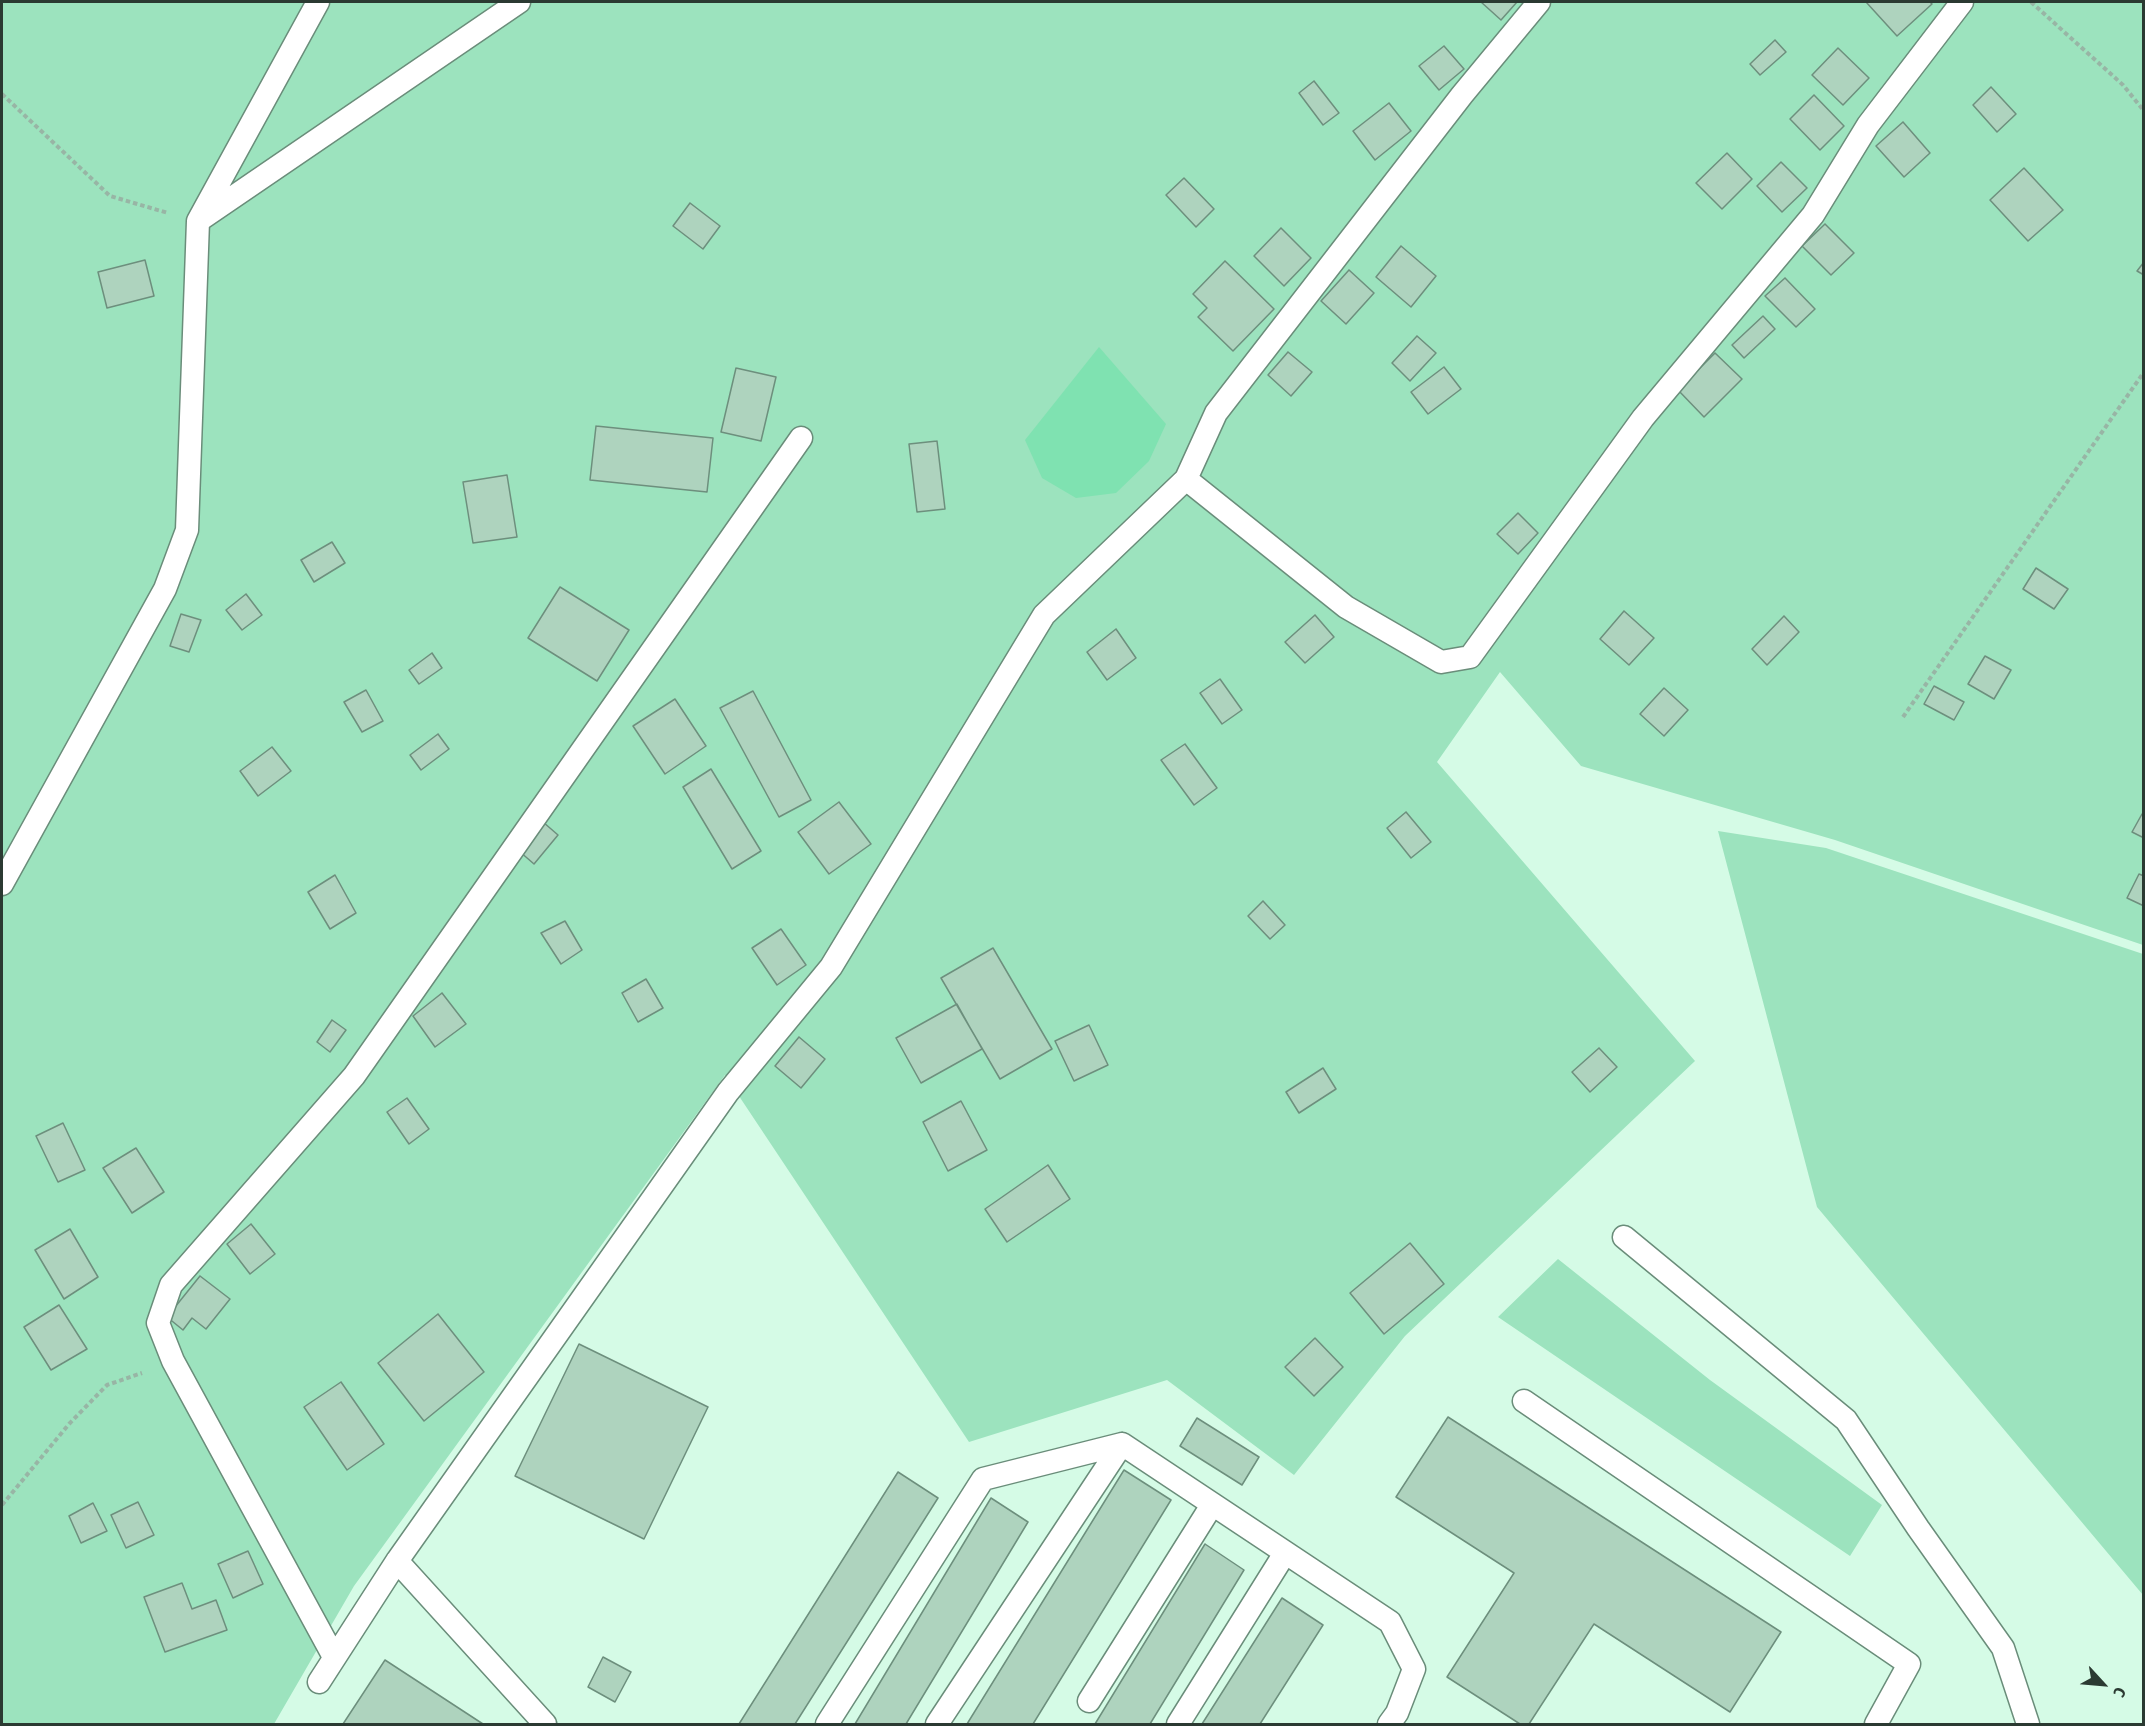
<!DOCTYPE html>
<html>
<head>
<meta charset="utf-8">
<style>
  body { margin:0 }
  #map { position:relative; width:2145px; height:1726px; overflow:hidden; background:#d5fbe6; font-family:"Fira Sans Condensed",sans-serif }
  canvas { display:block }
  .frame { position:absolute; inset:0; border:3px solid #2b3a32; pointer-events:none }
  .north { position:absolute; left:2073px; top:1654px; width:60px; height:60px; -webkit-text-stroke:4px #d5fbe6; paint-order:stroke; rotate:116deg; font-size:16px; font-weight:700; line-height:24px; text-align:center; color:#2b3a32 }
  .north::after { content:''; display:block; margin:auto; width:21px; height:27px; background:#2b3a32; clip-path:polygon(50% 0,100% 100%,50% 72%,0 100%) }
</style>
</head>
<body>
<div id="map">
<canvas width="2145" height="1726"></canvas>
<div class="frame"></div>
<div class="north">С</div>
</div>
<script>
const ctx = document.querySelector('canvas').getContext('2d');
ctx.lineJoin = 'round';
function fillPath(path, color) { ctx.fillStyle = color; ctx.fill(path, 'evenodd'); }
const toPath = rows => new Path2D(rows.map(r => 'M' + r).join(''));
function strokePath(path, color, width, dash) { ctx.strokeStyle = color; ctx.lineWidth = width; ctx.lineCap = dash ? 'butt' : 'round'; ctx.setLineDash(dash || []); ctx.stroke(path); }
fillPath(toPath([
  [2,2,2143,2,2143,945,1835,840,1581,766,1500,672,1437,762,1695,1061,1405,1336,1294,1475,1167,1380,969,1442,725,1075,354,1586,274,1724,2,1724],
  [1718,831,1826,848,2143,954,2143,1595,1817,1207],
  [1558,1259,1710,1380,1882,1505,1850,1556,1498,1317]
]), '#9ce3be');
fillPath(toPath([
  [1099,347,1166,424,1149,461,1116,493,1076,498,1042,478,1025,440]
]), '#7fe2b1');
const building = toPath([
  [1481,2,1517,2,1501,20,1481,2],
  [1866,2,1930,2,1932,4,1897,36,1866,2],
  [1775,40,1786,52,1760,75,1750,64,1775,40],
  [1444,46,1464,69,1439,90,1419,66,1444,46],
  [1838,48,1869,78,1843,105,1812,75,1838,48],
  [1314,81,1339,113,1323,125,1299,93,1314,81],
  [1991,87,2016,114,1997,132,1973,105,1991,87],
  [1814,95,1844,126,1820,150,1790,119,1814,95],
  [1389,103,1411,131,1375,160,1353,131,1389,103],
  [1903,122,1930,153,1904,177,1876,146,1903,122],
  [1727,153,1752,179,1722,209,1696,183,1727,153],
  [1781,162,1807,188,1782,212,1757,186,1781,162],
  [2024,168,2063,210,2028,241,1990,200,2024,168],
  [1184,178,1214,209,1196,227,1166,195,1184,178],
  [690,203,720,226,703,249,673,226,690,203],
  [1825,224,1854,253,1831,275,1802,246,1825,224],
  [1281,228,1311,258,1284,286,1254,256,1281,228],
  [1401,246,1436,276,1411,307,1376,277,1401,246],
  [145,260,154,296,107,308,98,272,145,260],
  [1225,261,1274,309,1233,351,1198,317,1207,308,1193,294,1225,261],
  [2144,262,2144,275,2137,271,2144,262],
  [1349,270,1374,293,1346,324,1321,301,1349,270],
  [1785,278,1815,309,1796,327,1765,296,1785,278],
  [1763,316,1775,329,1744,358,1732,345,1763,316],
  [1417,336,1436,353,1410,381,1392,363,1417,336],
  [1288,352,1312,372,1291,396,1268,375,1288,352],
  [1715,353,1742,379,1704,417,1678,390,1715,353],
  [1444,367,1461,389,1428,414,1411,392,1444,367],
  [736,368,776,377,761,441,721,432,736,368],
  [596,426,713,438,707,492,590,480,596,426],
  [937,441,945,509,917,512,909,444,937,441],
  [507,475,517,537,473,543,463,482,507,475],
  [1518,513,1538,533,1518,554,1497,534,1518,513],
  [332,542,345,563,314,582,301,560,332,542],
  [2036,568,2068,589,2054,609,2023,589,2036,568],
  [560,587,629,630,597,681,528,638,560,587],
  [246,594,262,615,242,630,226,610,246,594],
  [1624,611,1654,638,1629,665,1600,639,1624,611],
  [181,614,201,620,189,652,170,646,181,614],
  [1315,615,1334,637,1305,663,1285,642,1315,615],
  [1784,616,1799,632,1767,665,1752,649,1784,616],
  [1116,629,1136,658,1107,680,1087,652,1116,629],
  [432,653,442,668,419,684,409,670,432,653],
  [1985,656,2011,670,1994,699,1968,684,1985,656],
  [1220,679,1242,710,1222,724,1200,693,1220,679],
  [1934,686,1964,702,1954,720,1924,704,1934,686],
  [1664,688,1688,710,1664,736,1640,714,1664,688],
  [366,690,383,721,362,732,344,702,366,690],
  [753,691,811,800,779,817,720,708,753,691],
  [675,699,706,746,665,774,633,726,675,699],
  [438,734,449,749,421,770,410,755,438,734],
  [1185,744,1217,788,1194,805,1161,760,1185,744],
  [272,747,291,771,258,796,240,771,272,747],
  [711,769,761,851,732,869,683,787,711,769],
  [839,802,871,844,829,874,798,832,839,802],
  [1406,812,1431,842,1411,858,1387,828,1406,812],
  [2142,814,2144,815,2144,838,2132,832,2142,814],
  [543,822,558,835,534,864,519,851,543,822],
  [2139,874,2144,876,2144,906,2127,898,2139,874],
  [335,875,356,913,330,929,308,892,335,875],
  [1263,901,1285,925,1270,939,1248,916,1263,901],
  [565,921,582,950,561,964,541,933,565,921],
  [781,929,806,965,777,985,752,948,781,929],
  [993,948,1052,1049,1000,1079,941,978,993,948],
  [646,979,663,1008,638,1022,622,993,646,979],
  [442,993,466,1024,435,1047,413,1016,442,993],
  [957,1004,982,1049,921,1083,896,1038,957,1004],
  [332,1020,346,1030,330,1052,317,1042,332,1020],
  [1089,1025,1108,1065,1074,1081,1055,1041,1089,1025],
  [799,1037,825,1059,801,1088,775,1066,799,1037],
  [1599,1048,1617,1067,1590,1092,1572,1072,1599,1048],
  [1323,1068,1336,1089,1299,1113,1286,1092,1323,1068],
  [407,1098,429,1129,409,1144,387,1112,407,1098],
  [961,1101,987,1150,948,1171,923,1122,961,1101],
  [63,1123,85,1170,58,1182,36,1136,63,1123],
  [136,1148,164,1192,132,1213,103,1168,136,1148],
  [1048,1165,1070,1199,1007,1242,985,1209,1048,1165],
  [251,1224,275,1254,250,1274,227,1244,251,1224],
  [70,1229,98,1277,64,1299,35,1250,70,1229],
  [1410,1243,1444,1284,1384,1334,1350,1293,1410,1243],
  [200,1276,230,1299,206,1329,192,1318,183,1330,167,1317,200,1276],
  [59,1305,87,1349,51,1370,24,1327,59,1305],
  [438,1314,484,1372,424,1421,378,1363,438,1314],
  [1315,1338,1343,1367,1314,1396,1285,1367,1315,1338],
  [579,1344,708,1407,644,1539,515,1476,579,1344],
  [341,1382,384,1444,347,1470,304,1407,341,1382],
  [1448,1417,1781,1632,1730,1712,1594,1624,1529,1724,1520,1724,1447,1677,1514,1573,1396,1497,1448,1417],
  [1197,1418,1259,1457,1242,1485,1180,1446,1197,1418],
  [1124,1470,1171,1500,1033,1724,967,1724,1124,1470],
  [898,1472,938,1498,795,1724,739,1724,898,1472],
  [991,1498,1028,1522,906,1724,855,1724,991,1498],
  [138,1502,154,1535,126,1548,111,1515,138,1502],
  [93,1503,107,1531,81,1543,69,1516,93,1503],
  [1205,1544,1244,1570,1150,1724,1095,1724,1205,1544],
  [248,1551,263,1584,233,1598,218,1564,248,1551],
  [182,1583,192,1609,216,1600,227,1630,165,1652,144,1597,182,1583],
  [1282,1598,1323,1625,1260,1724,1202,1724,1282,1598],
  [603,1657,631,1672,615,1702,588,1687,603,1657],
  [385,1660,483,1724,343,1724,385,1660]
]);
fillPath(building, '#aed3be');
strokePath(building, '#6d8f7d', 1.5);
const lane = toPath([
  [201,219,519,2],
  [1186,479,1346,607,1441,662,1470,657,1643,418,1813,215,1868,125,1962,2],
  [2,884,165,589,187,530,198,221,318,2],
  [1624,1237,1846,1420,1918,1528,2003,1648,2028,1724],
  [1524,1401,1909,1664,1876,1724],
  [397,1561,545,1724],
  [334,1657,173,1361,158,1323,171,1285,354,1076,801,438],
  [319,1682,397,1561,728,1092,831,967,1044,615,1186,479,1216,413,1462,95,1539,2],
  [1089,1701,1212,1505],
  [827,1724,983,1479,1122,1444,1390,1622,1414,1669,1397,1713,1389,1724],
  [937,1724,1122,1444],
  [1178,1724,1285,1553]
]);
strokePath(lane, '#6a8d7a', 25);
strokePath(toPath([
  [2031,2,2123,85,2144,111],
  [2,94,110,196,168,213],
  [1903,717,2144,372],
  [2,1505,69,1424,107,1385,142,1373]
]), '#98b5a5', 4, [4.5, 3]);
strokePath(lane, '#fff', 22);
</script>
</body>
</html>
